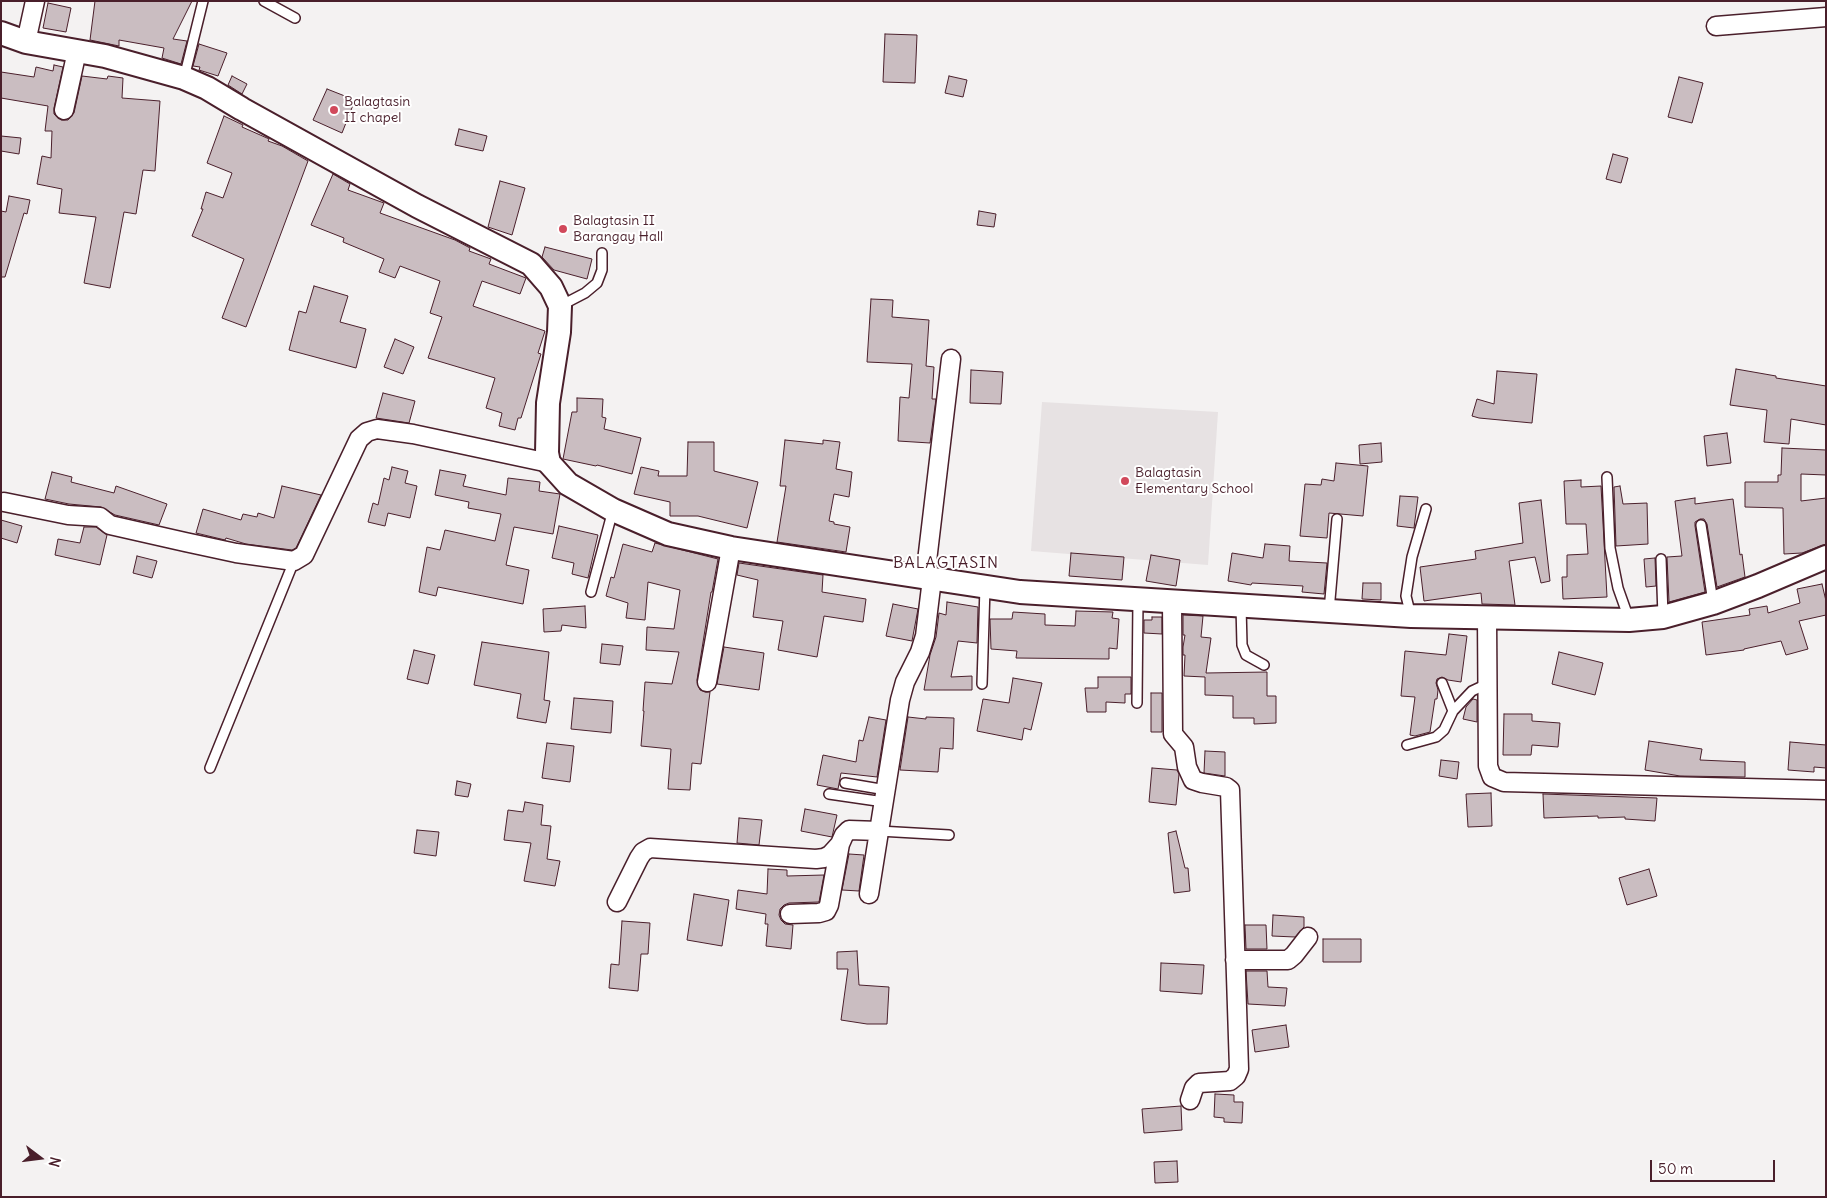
<!DOCTYPE html>
<html>
<head>
<meta charset="utf-8">
<style>
  body { margin:0 }
  #map { position:relative; width:1827px; height:1198px; overflow:hidden; background:#f4f2f2; font-family:Delius,sans-serif }
  canvas { display:block }
  .frame { position:absolute; inset:0; border:2px solid #4a1f2b; pointer-events:none }
  .north { position:absolute; left:15px; top:1133px; width:50px; height:50px; -webkit-text-stroke:4px #fff; paint-order:stroke; rotate:105deg; font-size:14px; font-weight:700; line-height:20px; text-align:center; color:#4a1f2b }
  .north::after { content:''; display:block; margin:auto; width:18px; height:22px; background:#4a1f2b; clip-path:polygon(50% 0,100% 100%,50% 72%,0 100%) }
  .scale { position:absolute; left:1650px; top:1160px; width:125px; height:22px; box-sizing:border-box; border:2px solid #4a1f2b; border-top:0; padding-left:6px; font-size:15px; line-height:18px; white-space:nowrap; color:#4a1f2b; -webkit-text-stroke:4px #fff; paint-order:stroke }
</style>
</head>
<body>
<div id="map">
<canvas width="1827" height="1198"></canvas>
<div class="frame"></div>
<div class="north">N</div>
<div class="scale">50 m</div>
</div>
<script>
const ctx = document.querySelector('canvas').getContext('2d');
ctx.lineJoin = 'round';
function fillPath(path, color) { ctx.fillStyle = color; ctx.fill(path, 'evenodd'); }
const toPath = rows => new Path2D(rows.map(r => 'M' + r).join(''));
function strokePath(path, color, width, dash) { ctx.strokeStyle = color; ctx.lineWidth = width; ctx.lineCap = dash ? 'butt' : 'round'; ctx.setLineDash(dash || []); ctx.stroke(path); }
function drawText(font, color, halo, rows, align = 'center') {
  ctx.font = font + ' Delius,sans-serif'; ctx.lineWidth = 4; ctx.setLineDash([]); ctx.textBaseline = 'middle'; ctx.strokeStyle = halo; ctx.fillStyle = color; for (const [text, x, y, turn = 0] of rows) {
    ctx.save(); ctx.translate(x, y); ctx.rotate((+turn || 0) * Math.PI / 180); ctx.textAlign = isNaN(turn) ? turn : align; if (halo) ctx.strokeText(text, 0, 0); ctx.fillText(text, 0, 0); ctx.restore();
  }
}
fillPath(toPath([
  [1042,402,1218,412,1208,565,1031,551]
]), '#e7e2e3');
const building = toPath([
  [95,1,192,1,173,39,187,41,181,64,162,58,164,48,119,40,119,46,90,40,95,1],
  [48,3,71,8,66,32,43,28,48,3],
  [885,34,917,35,915,83,883,82,885,34],
  [199,44,227,53,218,76,199,70,200,67,193,66,199,44],
  [54,65,63,67,54,108,54,114,61,120,68,120,74,113,82,76,107,79,108,76,123,78,122,98,160,101,155,171,143,170,136,214,124,212,110,288,84,283,96,217,59,213,62,189,37,184,42,156,51,158,52,131,45,131,48,106,1,98,1,72,34,77,36,67,53,71,54,65],
  [232,76,247,84,242,94,228,85,232,76],
  [949,76,967,80,963,97,945,93,949,76],
  [1679,77,1703,83,1692,123,1668,117,1679,77],
  [327,89,355,100,342,133,313,120,327,89],
  [224,116,243,125,242,127,267,138,269,139,268,141,282,146,308,161,246,327,222,318,244,259,192,236,203,209,201,209,206,192,223,198,232,173,207,163,224,116],
  [459,129,487,136,483,151,455,145,459,129],
  [1,136,21,138,19,154,1,151,1,136],
  [1613,154,1628,158,1621,183,1606,179,1613,154],
  [333,174,350,184,348,190,384,203,380,213,455,240,470,248,469,251,491,259,489,264,526,278,520,294,482,281,473,306,545,331,538,353,541,354,521,418,518,418,515,430,499,426,502,413,486,408,495,378,428,358,442,317,430,313,440,281,400,266,395,278,379,272,384,259,343,242,344,238,311,225,333,174],
  [500,181,525,188,512,235,488,227,500,181],
  [9,196,30,200,27,214,24,213,5,277,1,277,1,211,6,212,9,196],
  [979,211,996,214,994,227,977,225,979,211],
  [545,247,592,259,587,279,554,270,542,257,545,247],
  [314,286,348,296,340,322,366,329,356,368,289,350,299,311,306,313,314,286],
  [871,299,893,300,892,317,929,320,926,366,934,367,932,399,936,399,930,443,898,441,900,397,909,398,912,364,867,362,871,299],
  [395,339,414,347,403,374,384,367,395,339],
  [1736,369,1776,376,1776,378,1826,386,1826,425,1791,419,1789,444,1764,442,1767,410,1730,405,1736,369],
  [971,370,1003,372,1001,404,970,403,971,370],
  [1497,371,1537,374,1532,423,1479,418,1472,416,1477,399,1494,404,1497,371],
  [383,393,415,401,409,423,376,418,383,393],
  [577,398,603,399,602,417,606,418,604,429,641,438,632,474,597,465,596,466,563,459,572,412,577,412,577,398],
  [1727,433,1731,463,1707,466,1704,436,1727,433],
  [785,440,823,444,823,440,840,442,836,469,852,472,849,497,834,494,829,521,834,522,834,524,850,527,846,552,777,542,786,486,780,486,785,440],
  [688,442,714,442,714,471,758,482,747,528,698,516,670,516,670,502,634,494,641,467,659,471,658,476,687,476,688,442],
  [1381,443,1382,462,1360,464,1359,445,1381,443],
  [1782,448,1826,450,1826,475,1801,474,1801,501,1826,498,1826,544,1802,553,1784,554,1783,508,1745,507,1745,482,1778,482,1778,475,1781,475,1782,448],
  [1336,463,1368,466,1363,516,1329,513,1327,538,1300,536,1305,484,1321,485,1322,479,1334,481,1336,463],
  [392,467,408,471,405,483,417,486,410,518,388,513,385,526,368,522,373,503,378,505,384,478,389,480,392,467],
  [440,470,466,475,463,486,506,495,508,478,540,482,539,491,560,494,553,534,514,527,506,565,529,570,523,604,438,587,436,596,419,592,427,547,440,550,445,530,495,541,501,514,468,508,469,502,435,495,440,470],
  [52,472,72,477,71,482,114,493,116,486,167,504,159,525,115,515,101,507,69,504,45,499,52,472],
  [1581,480,1581,487,1601,486,1607,597,1563,599,1562,577,1567,577,1567,555,1588,554,1586,524,1566,524,1564,481,1581,480],
  [282,486,321,495,296,548,292,550,246,544,226,538,225,540,196,533,203,509,241,520,243,514,257,517,258,513,274,518,282,486],
  [1620,486,1623,504,1647,503,1648,544,1616,546,1614,487,1620,486],
  [1400,496,1418,497,1414,528,1397,526,1400,496],
  [1695,498,1695,504,1733,499,1740,555,1742,554,1745,577,1717,587,1707,524,1704,519,1700,519,1695,522,1695,526,1705,592,1669,602,1667,557,1682,556,1675,501,1695,498],
  [1541,500,1550,581,1541,583,1535,557,1509,561,1515,605,1482,604,1481,593,1424,601,1420,567,1476,559,1475,551,1523,543,1519,503,1541,500],
  [1,520,22,526,17,543,1,538,1,520],
  [559,526,598,535,588,578,572,574,574,563,552,558,559,526],
  [84,527,96,527,107,535,100,565,55,555,58,539,80,543,84,527],
  [655,543,718,559,712,592,711,592,697,680,700,690,705,692,710,692,701,764,692,763,690,790,668,789,671,749,641,746,644,711,643,711,645,682,672,684,679,652,646,650,647,627,674,629,680,590,648,582,645,620,626,618,628,603,606,596,611,577,614,578,623,544,652,552,655,543],
  [1265,544,1290,546,1289,561,1327,563,1324,594,1302,592,1303,586,1252,583,1251,585,1228,581,1232,553,1263,558,1265,544],
  [1071,553,1124,557,1122,580,1069,576,1071,553],
  [1151,555,1180,560,1176,586,1146,581,1151,555],
  [137,556,157,561,152,578,133,573,137,556],
  [1655,558,1656,586,1646,587,1644,559,1655,558],
  [739,563,823,575,822,592,866,599,863,622,824,616,817,657,778,650,783,621,753,617,758,580,737,575,739,563],
  [1363,583,1381,583,1381,600,1362,599,1363,583],
  [1822,584,1826,601,1826,615,1799,621,1808,649,1786,655,1781,641,1744,649,1744,650,1706,655,1702,622,1750,615,1749,609,1767,606,1768,613,1800,603,1797,589,1822,584],
  [947,602,978,607,977,643,958,641,951,677,972,676,972,690,924,690,930,655,936,637,939,613,946,615,947,602],
  [893,604,918,609,912,641,886,636,893,604],
  [585,606,586,628,562,625,561,631,544,632,543,609,585,606],
  [1076,611,1113,612,1112,618,1119,619,1117,649,1109,648,1109,659,1016,658,1017,651,991,649,990,619,1012,619,1013,612,1045,614,1045,625,1075,626,1076,611],
  [1183,615,1203,616,1201,637,1211,638,1206,673,1267,672,1267,696,1276,696,1276,723,1254,724,1254,718,1233,718,1233,696,1205,695,1205,677,1184,676,1185,655,1183,655,1183,647,1185,635,1183,635,1183,615],
  [1152,617,1162,617,1162,634,1144,633,1144,620,1152,620,1152,617],
  [1449,634,1467,636,1461,682,1448,680,1442,677,1437,679,1436,683,1438,690,1437,699,1435,699,1430,732,1415,736,1410,735,1415,697,1401,696,1405,651,1446,655,1449,634],
  [482,642,549,652,544,700,550,701,546,723,517,718,521,694,474,685,482,642],
  [602,644,623,646,620,665,600,663,602,644],
  [724,647,764,653,759,690,717,684,724,647],
  [414,650,435,655,428,684,407,679,414,650],
  [1559,652,1603,663,1595,695,1552,684,1559,652],
  [1098,677,1131,677,1131,694,1125,694,1125,703,1106,702,1106,712,1087,712,1085,688,1098,688,1098,677],
  [1013,678,1042,683,1031,730,1024,728,1022,740,977,731,983,699,1009,703,1013,678],
  [1151,693,1162,693,1162,732,1151,732,1151,693],
  [574,698,613,701,611,733,571,729,574,698],
  [1473,699,1477,700,1477,722,1463,719,1466,707,1473,699],
  [1504,714,1532,714,1532,721,1560,723,1558,747,1532,745,1531,755,1503,755,1504,714],
  [869,717,886,720,877,777,841,773,838,789,817,785,823,755,856,762,859,740,863,741,869,717],
  [908,717,926,719,926,717,954,718,953,749,940,748,938,772,900,770,908,717],
  [1649,741,1702,749,1700,760,1745,762,1745,777,1680,776,1645,770,1649,741],
  [1790,742,1826,745,1826,768,1814,767,1814,772,1788,770,1790,742],
  [547,743,574,746,570,782,542,778,547,743],
  [1205,751,1225,752,1225,776,1204,773,1205,751],
  [1441,760,1459,762,1457,779,1439,776,1441,760],
  [1152,768,1177,770,1179,774,1176,805,1149,802,1152,768],
  [457,781,471,784,468,797,455,795,457,781],
  [1491,793,1492,826,1468,827,1466,794,1491,793],
  [1543,794,1657,798,1655,821,1625,819,1625,817,1598,818,1598,816,1544,818,1543,794],
  [525,802,543,805,541,825,551,826,547,859,560,861,555,886,524,881,531,843,504,840,508,810,523,812,525,802],
  [805,809,837,815,832,837,801,831,805,809],
  [739,818,762,820,759,845,737,843,739,818],
  [417,830,439,832,436,856,414,853,417,830],
  [1176,831,1185,868,1188,868,1190,891,1174,893,1168,833,1176,831],
  [849,854,864,855,859,891,842,890,849,854],
  [768,869,787,870,787,876,824,875,819,902,789,903,784,905,780,909,779,915,781,920,785,924,793,925,791,949,766,946,768,924,765,924,766,914,736,909,738,890,767,894,768,869],
  [1649,869,1657,896,1627,905,1619,878,1649,869],
  [694,894,729,900,722,946,687,940,694,894],
  [1273,915,1304,917,1304,927,1295,937,1272,936,1273,915],
  [622,921,650,923,648,954,641,954,638,991,609,988,611,964,619,965,622,921],
  [1245,925,1266,925,1267,949,1246,949,1245,925],
  [1323,939,1361,939,1361,962,1323,962,1323,939],
  [857,951,859,985,889,987,887,1024,867,1024,841,1020,848,969,837,969,837,952,857,951],
  [1161,963,1204,965,1202,994,1160,991,1161,963],
  [1246,971,1267,971,1268,987,1287,988,1285,1006,1248,1004,1246,971],
  [1286,1025,1289,1047,1255,1052,1252,1030,1286,1025],
  [1215,1094,1234,1095,1234,1102,1243,1102,1242,1123,1224,1122,1224,1118,1214,1117,1215,1094],
  [1181,1106,1182,1130,1144,1133,1142,1109,1181,1106],
  [1177,1161,1178,1182,1155,1183,1154,1162,1177,1161]
]);
fillPath(building, '#cabdc1');
strokePath(building, '#4a1f2b', 1);
const service = toPath([
  [264,1,295,18],
  [184,78,203,1],
  [560,306,585,293,597,283,602,270,602,253],
  [1607,477,1610,548,1618,588,1629,619],
  [1701,525,1713,602],
  [1661,559,1663,616],
  [591,592,613,510],
  [1241,606,1242,645,1246,655,1264,665],
  [1329,611,1337,519],
  [1411,616,1406,596,1412,557,1426,509],
  [1442,683,1453,711],
  [982,684,985,587],
  [1137,703,1138,599],
  [1407,745,1436,737,1444,730,1453,711,1472,691,1487,684],
  [210,768,294,561],
  [845,783,886,790],
  [829,794,884,802],
  [879,831,949,835]
]);
const minor = toPath([
  [1716,26,1826,17],
  [26,42,35,1],
  [64,110,77,51],
  [4,502,68,515,100,517,110,525,185,542,236,553,294,561,304,555,359,439,367,432,377,429,413,434,549,463],
  [925,578,951,359],
  [1172,601,1173,734,1184,747,1187,767,1193,780,1202,783,1226,787,1230,790,1239,1069,1236,1076,1230,1081,1199,1083,1194,1088,1190,1100],
  [1487,617,1488,766,1492,777,1504,782,1826,790],
  [707,682,731,548],
  [869,894,900,700,905,682,920,652,925,636,932,579],
  [617,902,639,858,643,852,650,848,816,859,824,858,830,855,840,844],
  [790,914,819,913,826,911,829,905,840,844,844,835,849,830,879,831],
  [1235,960,1288,960,1294,955,1308,937]
]);
const tertiary = toPath([
  [1,33,26,42,105,56,184,78,207,88,242,109,417,206,531,264,551,287,560,306,559,332,548,403,547,453,549,463,568,484,613,510,668,534,731,548,1020,592,1411,616,1629,620,1663,617,1713,603,1758,586,1826,557]
]);
strokePath(service, '#4a1f2b', 12);
strokePath(minor, '#4a1f2b', 21);
strokePath(tertiary, '#4a1f2b', 26);
strokePath(service, '#fff', 9);
strokePath(minor, '#fff', 18);
strokePath(tertiary, '#fff', 22);
for (const [x, y, r, color] of [
  [334,110,5,"#d1495b"],
  [563,229,5,"#d1495b"],
  [1125,481,5,"#d1495b"]
]) { const dot = new Path2D(); dot.arc(x, y, r, 0, 2 * Math.PI); ctx.fillStyle = color; ctx.fill(dot); strokePath(dot, '#fff', 2); }
drawText('14px', '#4a1f2b', '#fff', [
  ["Balagtasin",344,102],
  ["II chapel",344,118],
  ["Balagtasin II",573,221],
  ["Barangay Hall",573,237],
  ["Balagtasin",1135,473],
  ["Elementary School",1135,489]
], 'left');
ctx.letterSpacing = '1px';
drawText('16px', '#4a1f2b', '#fff', [
  ["BALAGTASIN",946,563]
]);
ctx.letterSpacing = '0px';
</script>
</body>
</html>
